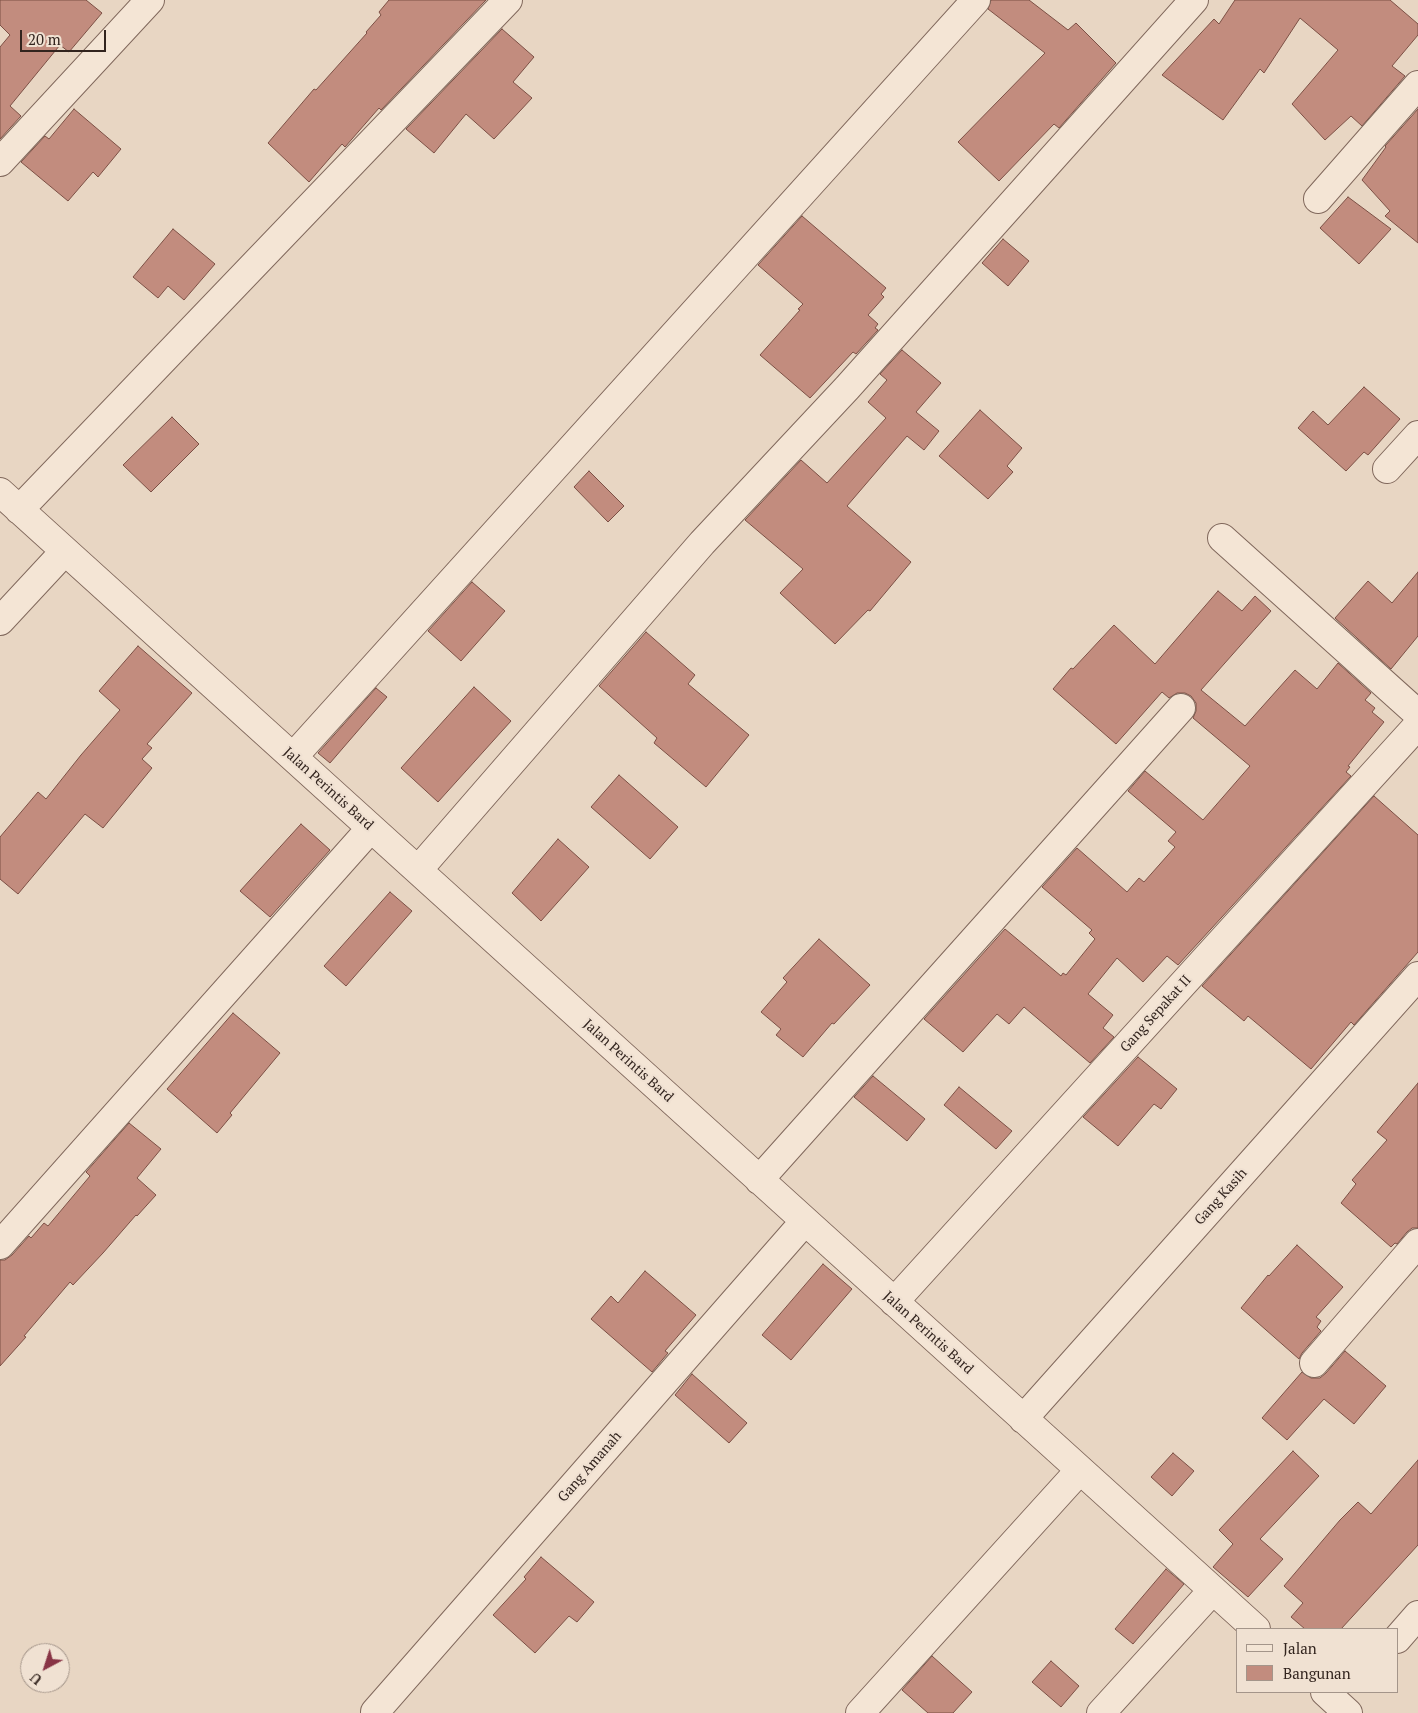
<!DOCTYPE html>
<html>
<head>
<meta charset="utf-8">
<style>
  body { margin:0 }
  #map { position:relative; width:1418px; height:1713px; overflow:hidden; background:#e8d6c3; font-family:"PT Serif",serif }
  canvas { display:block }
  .legend { position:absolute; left:1236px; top:1628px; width:162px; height:65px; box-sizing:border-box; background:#f0e1d2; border:1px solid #a4958a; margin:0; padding:6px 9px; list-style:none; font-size:15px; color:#32241e }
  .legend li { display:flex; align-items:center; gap:10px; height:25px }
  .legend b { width:25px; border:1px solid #a4958a }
  .north { position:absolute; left:20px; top:1643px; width:50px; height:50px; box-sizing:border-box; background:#f0e1d2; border:1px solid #a4958a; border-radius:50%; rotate:220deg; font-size:14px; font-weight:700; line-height:20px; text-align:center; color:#32241e }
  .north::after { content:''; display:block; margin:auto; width:18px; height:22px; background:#883445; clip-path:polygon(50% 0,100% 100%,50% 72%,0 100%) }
  .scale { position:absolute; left:20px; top:30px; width:86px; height:22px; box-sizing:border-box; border:2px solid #32241e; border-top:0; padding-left:6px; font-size:15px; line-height:18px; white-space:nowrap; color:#32241e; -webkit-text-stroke:4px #f0e1d2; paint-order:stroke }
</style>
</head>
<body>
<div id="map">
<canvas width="1418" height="1713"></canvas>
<ul class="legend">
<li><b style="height:6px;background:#f4e5d5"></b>Jalan</li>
<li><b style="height:14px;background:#c28c7e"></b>Bangunan</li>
</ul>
<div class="north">U</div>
<div class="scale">20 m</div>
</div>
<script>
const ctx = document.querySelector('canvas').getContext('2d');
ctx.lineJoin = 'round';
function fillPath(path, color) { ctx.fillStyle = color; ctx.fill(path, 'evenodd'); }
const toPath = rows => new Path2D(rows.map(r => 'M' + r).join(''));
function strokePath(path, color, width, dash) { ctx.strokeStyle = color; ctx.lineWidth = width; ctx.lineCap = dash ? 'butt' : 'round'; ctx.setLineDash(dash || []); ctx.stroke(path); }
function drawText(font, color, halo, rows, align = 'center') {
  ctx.font = font + ' "PT Serif",serif'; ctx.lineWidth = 4.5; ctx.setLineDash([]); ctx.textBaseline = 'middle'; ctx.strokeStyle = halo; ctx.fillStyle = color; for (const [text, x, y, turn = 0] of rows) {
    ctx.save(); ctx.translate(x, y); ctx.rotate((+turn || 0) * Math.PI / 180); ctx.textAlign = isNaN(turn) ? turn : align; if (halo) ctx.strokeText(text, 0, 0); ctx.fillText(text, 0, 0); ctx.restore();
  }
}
const building = toPath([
  [0,0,86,0,102,13,69,52,60,45,10,106,21,116,0,139,0,47,10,35,0,25,0,0],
  [389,0,486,0,381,110,379,108,345,147,342,144,309,182,268,143,314,89,316,90,367,33,366,32,381,15,379,12,389,0],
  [991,0,1029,0,1068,30,1076,23,1116,63,1059,128,1054,124,999,181,958,142,1045,53,988,9,991,0],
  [1235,0,1390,0,1418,24,1418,35,1392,66,1405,76,1362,126,1351,116,1325,140,1292,104,1338,50,1300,18,1264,73,1260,69,1223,120,1162,75,1214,19,1219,24,1235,0],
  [502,29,534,57,513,82,532,98,494,139,466,114,434,153,406,129,502,29],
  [74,109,121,149,98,177,93,172,68,201,21,162,45,136,49,139,74,109],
  [1418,109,1418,243,1385,216,1390,211,1362,180,1386,147,1385,146,1418,109],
  [1348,197,1391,229,1359,264,1320,228,1348,197],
  [802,216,886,288,881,294,884,297,868,315,878,324,875,328,878,330,856,354,853,352,810,398,760,355,800,310,798,309,803,304,758,265,802,216],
  [173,229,215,264,184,300,168,286,158,298,133,277,173,229],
  [1003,239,1029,261,1008,286,982,263,1003,239],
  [902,350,941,383,916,412,939,431,924,450,907,436,847,506,911,562,870,611,868,610,835,644,780,593,803,569,745,520,801,460,827,483,886,418,868,402,887,380,880,374,902,350],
  [1364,387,1400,419,1368,455,1364,452,1346,471,1298,428,1313,411,1328,425,1364,387],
  [980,410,1022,448,1007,466,1013,472,988,499,939,456,980,410],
  [172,417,199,444,151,492,123,465,172,417],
  [589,471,624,506,608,522,574,487,589,471],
  [1418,572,1418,636,1391,669,1335,618,1368,581,1392,603,1418,572],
  [472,582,505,611,461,661,428,631,472,582],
  [1218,591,1242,611,1255,596,1271,611,1201,690,1245,726,1295,670,1317,689,1338,663,1371,693,1365,700,1375,708,1372,712,1384,722,1348,766,1350,767,1346,772,1351,776,1178,965,1167,956,1143,982,1117,958,1088,994,1113,1015,1103,1028,1114,1037,1090,1063,1024,1007,1009,1024,997,1014,963,1052,924,1019,1005,929,1061,976,1063,973,1066,975,1095,939,1089,933,1092,930,1042,887,1077,848,1127,892,1139,878,1144,882,1175,847,1168,841,1176,832,1128,791,1145,771,1203,820,1250,766,1193,718,1196,711,1196,703,1191,696,1185,693,1177,693,1169,698,1162,692,1116,744,1053,689,1071,668,1073,669,1114,625,1155,664,1218,591],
  [646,632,695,675,688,684,749,735,706,787,654,743,657,738,599,686,646,632],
  [138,646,192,693,147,744,152,748,142,759,152,768,103,828,85,814,18,894,0,879,0,837,38,792,46,799,81,755,120,710,99,691,138,646],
  [474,687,511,721,438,802,401,768,474,687],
  [376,688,387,697,330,763,318,753,376,688],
  [619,775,678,827,650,859,591,807,619,775],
  [1374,796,1418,835,1418,952,1354,1025,1351,1022,1311,1069,1248,1016,1244,1021,1202,986,1374,796],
  [301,824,330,850,270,917,240,891,301,824],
  [558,839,589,867,541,921,512,893,558,839],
  [390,892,412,911,346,986,324,966,390,892],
  [819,939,870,985,834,1024,832,1023,803,1057,776,1035,781,1029,761,1012,787,982,783,978,819,939],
  [233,1013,280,1053,230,1113,232,1115,217,1133,167,1089,233,1013],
  [1138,1057,1177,1089,1161,1109,1154,1104,1118,1146,1083,1117,1138,1057],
  [873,1076,925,1119,907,1141,854,1097,873,1076],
  [1418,1083,1418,1228,1412,1228,1407,1232,1397,1244,1395,1243,1391,1247,1341,1203,1356,1184,1352,1180,1387,1140,1377,1132,1418,1083],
  [959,1087,1012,1131,996,1149,944,1105,959,1087],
  [129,1123,161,1149,137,1178,156,1195,137,1216,136,1215,103,1253,73,1285,70,1282,24,1336,26,1337,0,1366,0,1260,5,1260,12,1255,29,1236,31,1238,44,1223,48,1226,90,1176,86,1172,129,1123],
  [1297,1245,1343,1287,1316,1317,1321,1321,1317,1327,1321,1331,1302,1353,1299,1359,1241,1308,1268,1275,1269,1276,1297,1245],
  [823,1264,852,1289,791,1360,762,1335,823,1264],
  [645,1271,696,1315,665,1351,668,1353,652,1372,591,1319,611,1296,618,1303,645,1271],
  [1345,1351,1386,1386,1354,1424,1324,1399,1287,1440,1262,1418,1302,1372,1311,1378,1320,1378,1326,1373,1345,1351],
  [692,1374,747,1423,729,1443,675,1395,692,1374],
  [1293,1451,1319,1476,1260,1539,1283,1559,1248,1597,1213,1567,1233,1544,1219,1530,1293,1451],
  [1173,1453,1194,1471,1172,1496,1151,1477,1173,1453],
  [1418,1460,1418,1545,1341,1629,1305,1629,1291,1617,1303,1603,1284,1586,1340,1520,1358,1502,1371,1514,1418,1460],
  [541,1557,594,1602,577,1622,569,1616,535,1653,493,1615,526,1579,524,1577,541,1557],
  [1166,1569,1184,1584,1133,1644,1115,1629,1166,1569],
  [932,1656,972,1692,953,1713,928,1713,902,1690,932,1656],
  [1051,1661,1079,1686,1061,1707,1032,1682,1051,1661]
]);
fillPath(building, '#c28c7e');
strokePath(building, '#7c5045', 1);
const minor = toPath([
  [0,162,150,0],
  [1318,199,1418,85],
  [1387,469,1418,435],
  [0,492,1256,1629],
  [19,510,508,0],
  [1222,538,1418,714],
  [0,621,65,551],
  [293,757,976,0],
  [418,870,702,543,847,388,1194,0],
  [759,1180,1181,708],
  [0,1245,371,828],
  [894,1302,1418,725],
  [1314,1363,1418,1243],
  [1023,1419,1418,976],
  [1397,1639,1418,1615],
  [1325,1692,1348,1713],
  [375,1712,805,1221],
  [860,1713,1080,1470],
  [1101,1713,1213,1590]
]);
strokePath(minor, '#80685c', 30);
strokePath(minor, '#f4e5d5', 28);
drawText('14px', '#32241e', '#f0e1d2', [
  ["Jalan Perintis Bard",328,789,42],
  ["Gang Sepakat II",1156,1014,-48],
  ["Jalan Perintis Bard",628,1061,42],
  ["Gang Kasih",1221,1197,-48],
  ["Jalan Perintis Bard",928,1333,42],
  ["Gang Amanah",590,1467,-49]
]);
</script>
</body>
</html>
